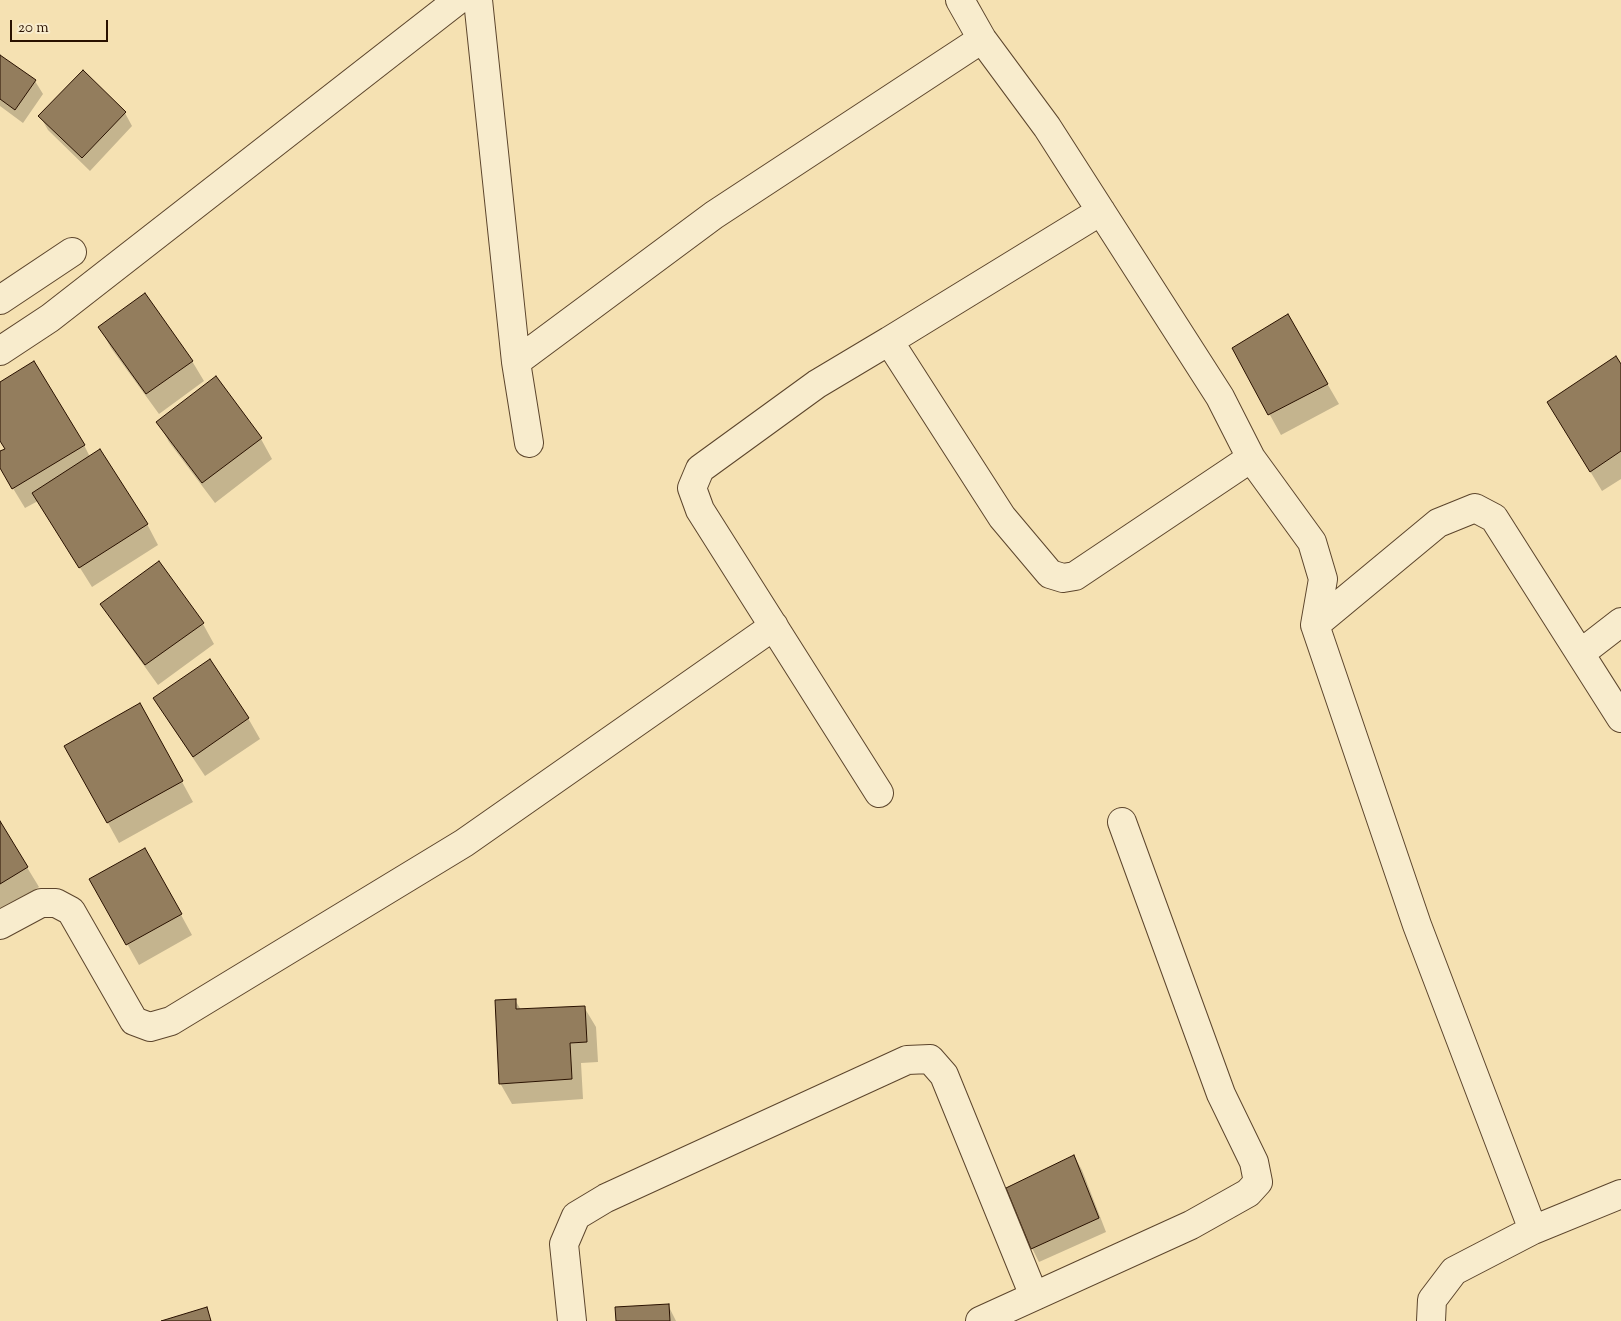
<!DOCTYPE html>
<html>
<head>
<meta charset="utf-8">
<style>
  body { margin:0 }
  #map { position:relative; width:1621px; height:1321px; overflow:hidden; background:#f5e1b2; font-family:"Sorts Mill Goudy",serif }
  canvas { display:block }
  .scale { position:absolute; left:10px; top:20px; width:98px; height:22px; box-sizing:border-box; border:2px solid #291100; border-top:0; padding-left:6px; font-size:15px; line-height:18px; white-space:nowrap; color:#291100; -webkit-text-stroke:4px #f8eccd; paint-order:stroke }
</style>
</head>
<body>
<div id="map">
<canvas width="1621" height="1321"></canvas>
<div class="scale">20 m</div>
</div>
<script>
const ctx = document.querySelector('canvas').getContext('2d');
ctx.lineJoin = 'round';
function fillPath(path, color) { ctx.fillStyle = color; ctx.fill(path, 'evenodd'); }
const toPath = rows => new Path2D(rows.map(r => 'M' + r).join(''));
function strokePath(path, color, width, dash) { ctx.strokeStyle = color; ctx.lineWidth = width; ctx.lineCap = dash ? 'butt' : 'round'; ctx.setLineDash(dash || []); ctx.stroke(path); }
fillPath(toPath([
  [0,56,35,81,43,94,23,123,0,106],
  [125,113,132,126,90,171,48,130,40,116],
  [1288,316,1339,404,1281,435,1233,348],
  [100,328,192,361,204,381,159,414,111,348],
  [1621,366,1621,479,1602,491,1561,423],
  [0,384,84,445,90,457,147,524,158,545,92,587,38,501,25,508,0,467,0,453,6,449,0,440],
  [158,422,261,439,272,459,215,503,169,442],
  [102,604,203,624,214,644,158,685,114,624],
  [155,699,248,718,260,739,205,776,167,719],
  [151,725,193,802,119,843,108,823],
  [0,823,39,887,0,911],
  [156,869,192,935,139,965,91,879],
  [515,1000,521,1010,584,1007,596,1027,598,1062,581,1063,583,1099,512,1104,500,1083],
  [1074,1156,1082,1170,1106,1232,1039,1262,1032,1248],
  [668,1305,676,1321,617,1321]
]), '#0003');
const building = toPath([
  [0,55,36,80,15,110,0,99,0,55],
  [83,70,126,112,82,158,38,116,83,70],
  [145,293,193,361,146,394,98,327,145,293],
  [1288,314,1328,384,1268,415,1232,348,1288,314],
  [1616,356,1621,364,1621,451,1590,472,1547,402,1616,356],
  [34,361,85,445,12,489,0,468,0,451,5,449,0,441,0,382,34,361],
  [216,376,262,438,202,483,156,422,216,376],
  [100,449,148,524,79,568,32,493,100,449],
  [159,561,204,623,145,665,100,604,159,561],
  [210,659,249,718,193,757,153,698,210,659],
  [140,703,183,781,107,823,64,746,140,703],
  [0,821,28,867,0,884,0,821],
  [145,848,182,914,126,945,89,879,145,848],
  [516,999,516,1009,585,1006,587,1042,570,1043,572,1079,499,1084,495,1000,516,999],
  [1074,1155,1099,1218,1031,1249,1006,1188,1074,1155],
  [669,1304,670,1321,616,1321,615,1307,669,1304],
  [207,1307,211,1321,161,1321,207,1307]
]);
fillPath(building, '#937d5d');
strokePath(building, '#291100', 1);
const street = toPath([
  [478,0,516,362,529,443],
  [960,0,982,39,1047,127,1220,397,1251,458,1312,542,1323,579,1315,625,1417,925,1533,1230],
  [1101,211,889,341,1002,517,1050,574,1063,578,1075,576,1251,458],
  [0,300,72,252],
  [0,351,50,318,458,0],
  [516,362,714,215,982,39],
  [1315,625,1438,523,1475,508,1494,518,1621,718],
  [1581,653,1621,622],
  [879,793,700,510,692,488,700,469,817,384,889,341],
  [0,925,41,903,56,903,71,911,134,1021,150,1027,171,1021,464,843,774,626],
  [572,1321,564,1244,576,1216,606,1198,907,1060,930,1059,944,1075,1034,1296],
  [980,1321,1191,1225,1248,1193,1258,1182,1254,1162,1221,1094,1122,822],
  [1431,1321,1432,1300,1454,1271,1533,1230,1621,1194]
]);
strokePath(street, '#5c452c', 30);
strokePath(street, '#f8eccd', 28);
</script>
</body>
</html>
